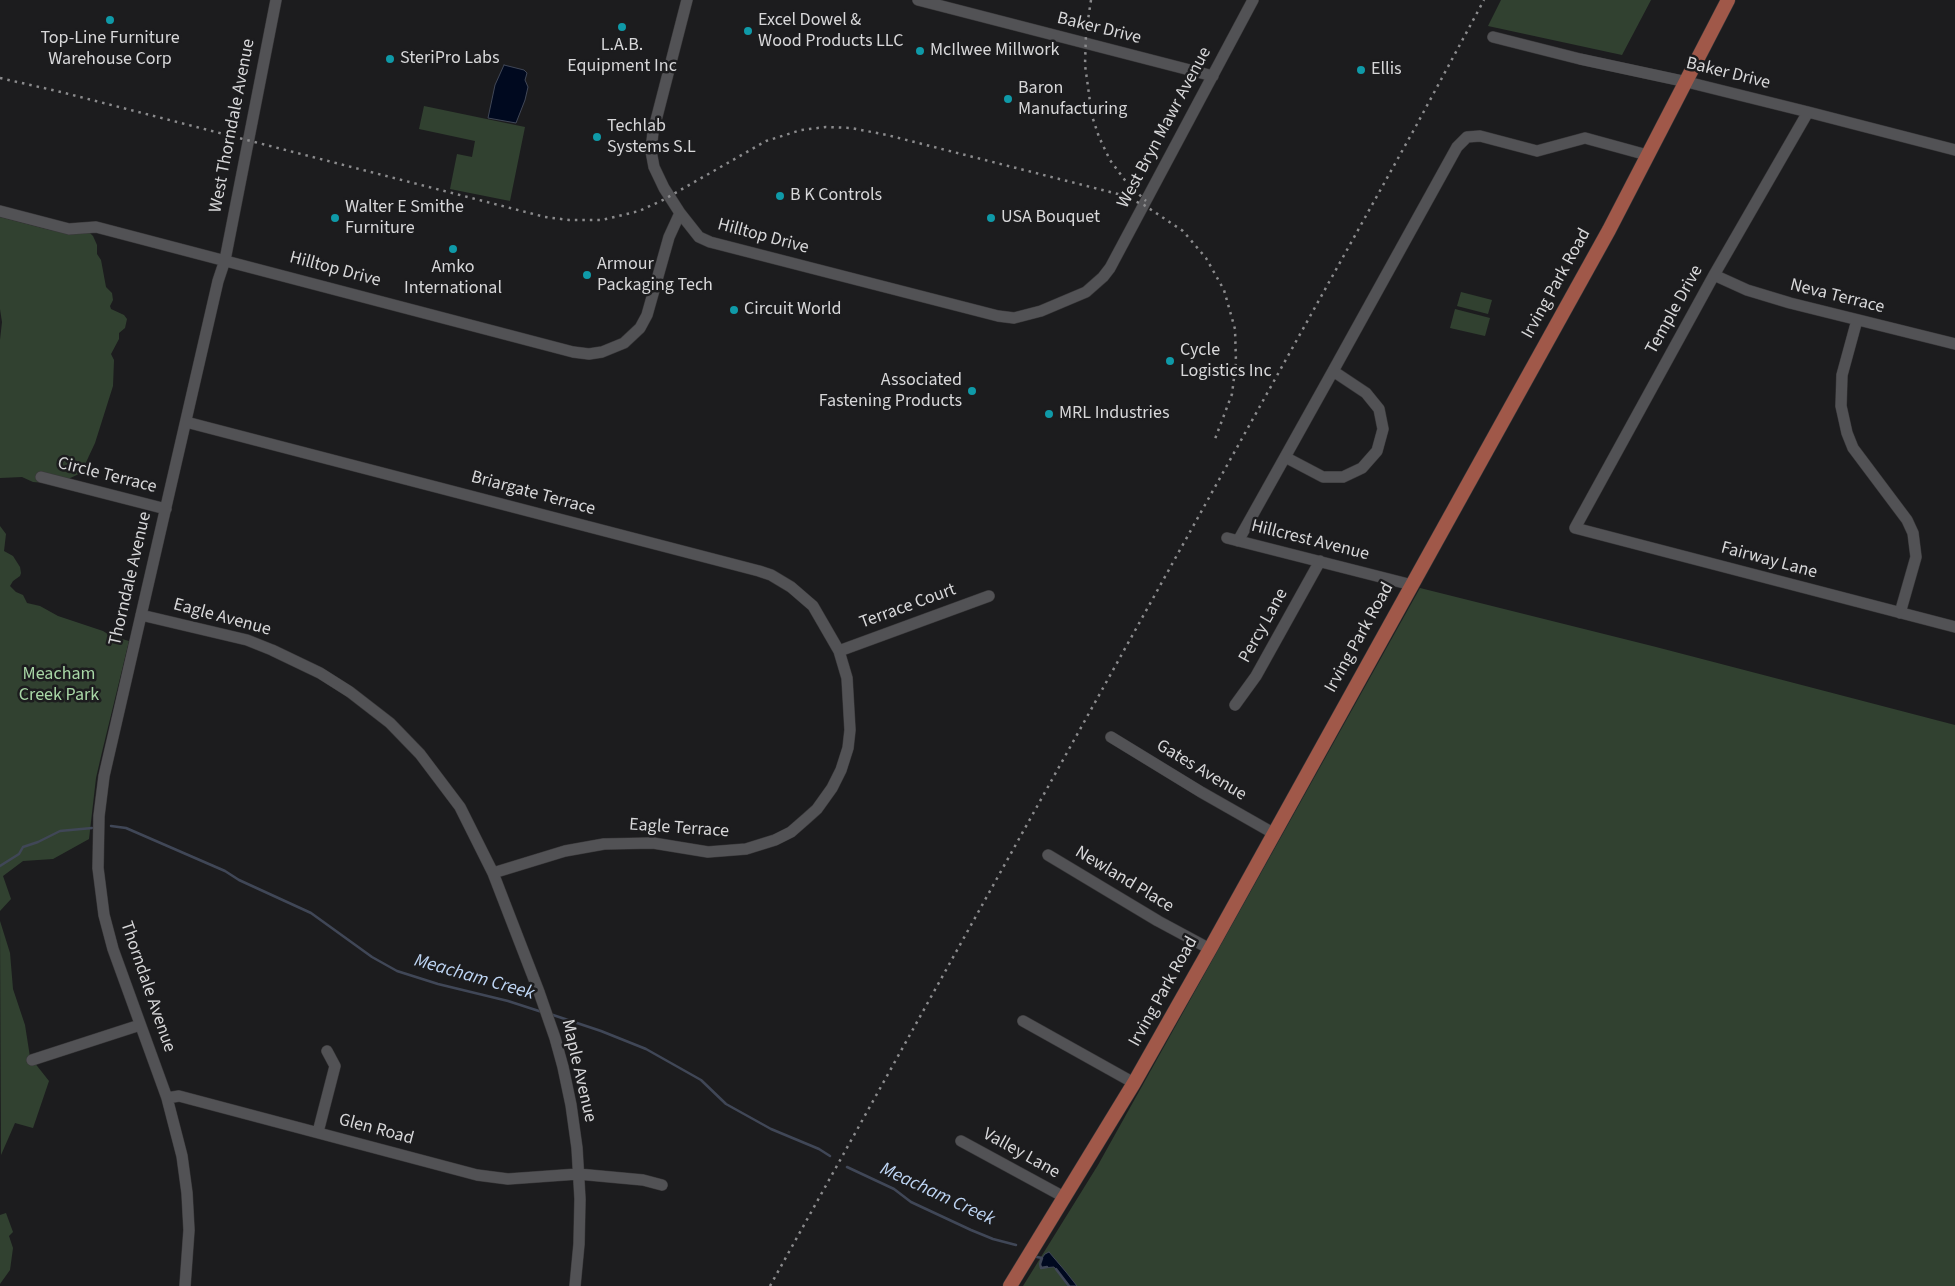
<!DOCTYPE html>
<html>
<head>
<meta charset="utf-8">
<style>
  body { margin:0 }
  canvas { display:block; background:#1c1c1e }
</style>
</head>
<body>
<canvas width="1955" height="1286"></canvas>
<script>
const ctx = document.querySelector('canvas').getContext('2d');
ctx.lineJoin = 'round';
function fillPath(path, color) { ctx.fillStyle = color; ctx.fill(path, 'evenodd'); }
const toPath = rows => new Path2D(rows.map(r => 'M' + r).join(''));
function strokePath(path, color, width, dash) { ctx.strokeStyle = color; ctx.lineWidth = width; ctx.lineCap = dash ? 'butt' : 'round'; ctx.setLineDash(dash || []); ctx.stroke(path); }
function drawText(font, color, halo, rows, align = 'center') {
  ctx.font = font + ' "Source Sans 3",sans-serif'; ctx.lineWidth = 5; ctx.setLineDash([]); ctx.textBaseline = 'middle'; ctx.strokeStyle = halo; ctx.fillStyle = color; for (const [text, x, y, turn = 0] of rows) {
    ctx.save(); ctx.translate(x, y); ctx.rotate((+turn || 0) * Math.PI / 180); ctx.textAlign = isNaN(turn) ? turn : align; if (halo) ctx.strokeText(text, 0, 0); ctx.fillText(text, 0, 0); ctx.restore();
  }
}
fillPath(toPath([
  [1501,0,1651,0,1622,55,1488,26],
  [424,106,525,127,510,201,450,189,457,154,472,157,475,141,419,129],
  [0,217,50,230,65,232,88,231,93,236,97,245,97,254,101,260,106,287,112,293,113,300,110,306,111,309,124,315,127,319,125,328,119,333,119,339,111,354,114,360,113,386,95,443,81,473,66,480,46,483,33,482,22,477,0,478,0,340,2,322,0,309],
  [1461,292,1492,300,1488,314,1457,306],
  [1455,309,1490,318,1485,336,1450,328],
  [0,526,6,534,4,551,13,556,20,567,21,573,20,576,13,581,10,586,16,592,23,595,27,603,40,606,58,616,103,631,111,636,129,641,102,752,96,778,89,839,53,859,23,861,3,876,11,899,0,911],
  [1420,588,1656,647,1955,725,1955,1286,1023,1286,1098,1165],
  [0,921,10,953,13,989,25,1025,30,1057,49,1081,33,1128,15,1123,1,1155],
  [6,1213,13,1232,9,1236,13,1248,10,1270,0,1284,0,1215]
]), '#314130');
const water = toPath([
  [504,65,524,70,527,73,525,80,528,87,525,100,516,123,488,118,495,85,504,65],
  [1049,1252,1066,1272,1077,1286,1069,1286,1054,1267,1041,1268,1040,1264,1042,1258,1045,1254,1049,1252]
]);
fillPath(water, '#00091f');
strokePath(water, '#404757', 1);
strokePath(toPath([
  [111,826,126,828,225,871,239,880,311,913,372,957,397,971,438,984,508,1001,542,1012],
  [0,866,19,854,23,847,38,842,60,831,92,828],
  [550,1014,601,1031,646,1049,701,1080,726,1104,771,1129,819,1149,830,1156],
  [847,1167,894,1189,911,1202,971,1230,993,1239,1016,1245],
  [1037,1257,1042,1258,1040,1264,1041,1268,1047,1267],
  [1056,1269,1069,1286]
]), '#404757', 2.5);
const minor = toPath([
  [687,0,653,132,651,151,654,167,664,188,680,213,699,237,710,242,998,316,1014,318,1041,311,1086,292,1103,277,1110,268,1253,0],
  [918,0,1213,76],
  [1493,37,1580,59,1687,82,1808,112,1955,150],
  [1808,112,1714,275,1575,528,1955,627],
  [0,211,69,229,96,227,573,352,589,354,602,352,624,343,640,328,647,315,669,237,680,213],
  [1714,275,1747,290,1790,303,1955,344],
  [1857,320,1842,375,1841,406,1847,433,1853,448,1907,520,1913,533,1916,557,1900,613],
  [1333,371,1457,147,1467,137,1480,136,1537,151,1585,138,1647,155],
  [1333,371,1366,393,1379,409,1383,429,1377,451,1362,468,1343,477,1323,477,1285,457,1333,371],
  [186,422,759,571,771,575,791,587,813,606,839,651,847,678,850,730,848,748,841,770,832,788,817,809,807,818,791,832,775,840,746,849,708,852,653,843,604,844,565,851,493,873],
  [41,477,166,509],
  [1227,538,1412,585],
  [1238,541,1285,457],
  [141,615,247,640,272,650,320,673,350,692,390,723,420,754,460,807,493,873,539,992,555,1038,563,1067,571,1105,577,1148,580,1199,579,1244,575,1286],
  [839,651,989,596],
  [1235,705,1256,676,1320,561],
  [1111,737,1201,792,1273,833],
  [1048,855,1158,921,1210,949],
  [1023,1021,1134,1083],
  [32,1060,140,1025],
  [167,1098,179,1096,477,1175,508,1179,578,1174,643,1180,662,1185],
  [318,1132,335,1066,327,1051],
  [961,1141,1064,1197],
  [185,1286,189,1230,187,1193,182,1156,167,1098,113,949,104,915,98,868,99,816,104,776,218,281,225,260,276,0]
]);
const major = toPath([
  [1010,1286,1134,1083,1210,949,1609,230,1728,0]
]);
strokePath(minor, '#39383a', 12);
strokePath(major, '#39383a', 15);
strokePath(minor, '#525255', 11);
strokePath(major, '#a05849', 14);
strokePath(toPath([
  [1091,0,1086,33,1085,65,1092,116,1099,137,1110,160,1127,183,1146,201],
  [0,78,61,92,545,217,569,220,602,220,639,211,663,200,766,141,801,130,826,127,851,128,887,135,1118,194,1144,205,1183,231,1206,258,1224,290,1235,329,1236,362,1232,394,1215,439],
  [770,1286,1416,126,1484,0]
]), '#8b8b8d', 2.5, [2.5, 5]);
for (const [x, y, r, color] of [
  [110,20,5,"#0f9aa8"],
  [622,27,5,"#0f9aa8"],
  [748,31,5,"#0f9aa8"],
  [920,51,5,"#0f9aa8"],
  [390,59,5,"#0f9aa8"],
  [1361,70,5,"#0f9aa8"],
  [1008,99,5,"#0f9aa8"],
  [597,137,5,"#0f9aa8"],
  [780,196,5,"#0f9aa8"],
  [335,218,5,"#0f9aa8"],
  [991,218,5,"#0f9aa8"],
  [453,249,5,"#0f9aa8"],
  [587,275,5,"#0f9aa8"],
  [734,310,5,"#0f9aa8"],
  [1170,361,5,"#0f9aa8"],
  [972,391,5,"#0f9aa8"],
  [1049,414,5,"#0f9aa8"]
]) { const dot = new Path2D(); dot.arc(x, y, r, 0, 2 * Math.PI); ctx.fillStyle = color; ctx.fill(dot); strokePath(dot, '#1c1c1e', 2); }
drawText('18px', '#d7d7d9', '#1c1c1e', [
  ["Excel Dowel &",758,21],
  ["Wood Products LLC",758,42],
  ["Top-Line Furniture",110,39,"center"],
  ["Warehouse Corp",110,60,"center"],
  ["L.A.B.",622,46,"center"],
  ["Equipment Inc",622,67,"center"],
  ["McIlwee Millwork",930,51],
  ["SteriPro Labs",400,59],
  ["Ellis",1371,70],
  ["Baron",1018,89],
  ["Manufacturing",1018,110],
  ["Techlab",607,127],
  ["Systems S.L",607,148],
  ["B K Controls",790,196],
  ["Walter E Smithe",345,208],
  ["Furniture",345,229],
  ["USA Bouquet",1001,218],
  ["Armour",597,265],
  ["Packaging Tech",597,286],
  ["Amko",453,268,"center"],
  ["International",453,289,"center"],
  ["Circuit World",744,310],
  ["Cycle",1180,351],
  ["Logistics Inc",1180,372],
  ["Associated",962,381,"right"],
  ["Fastening Products",962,402,"right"],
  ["MRL Industries",1059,414]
], 'left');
drawText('18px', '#d7d7d9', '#1c1c1e', [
  ["Baker Drive",1099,29,14],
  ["Baker Drive",1728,74,14],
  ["West Thorndale Avenue",233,126,-79],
  ["West Bryn Mawr Avenue",1165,128,-62],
  ["Hilltop Drive",763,237,15],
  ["Hilltop Drive",335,270,15],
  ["Irving Park Road",1557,284,-61],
  ["Neva Terrace",1837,297,14],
  ["Temple Drive",1675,310,-61],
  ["Circle Terrace",107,476,14],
  ["Briargate Terrace",533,494,15],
  ["Hillcrest Avenue",1310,541,14],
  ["Fairway Lane",1769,561,15],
  ["Thorndale Avenue",131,579,-77],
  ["Terrace Court",908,607,-20],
  ["Eagle Avenue",222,618,15],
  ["Percy Lane",1264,626,-61],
  ["Irving Park Road",1360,638,-61],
  ["Gates Avenue",1201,771,31],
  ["Eagle Terrace",679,829,4],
  ["Newland Place",1124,880,31],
  ["Thorndale Avenue",147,987,71],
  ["Irving Park Road",1164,992,-61],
  ["Maple Avenue",578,1071,77],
  ["Glen Road",376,1130,15],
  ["Valley Lane",1021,1154,29]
]);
drawText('18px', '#a8d7a6', '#1c1c1e', [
  ["Meacham",59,675],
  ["Creek Park",59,696]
]);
drawText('italic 19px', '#bed5f4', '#1c1c1e', [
  ["Meacham Creek",474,978,16],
  ["Meacham Creek",937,1195,25]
]);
</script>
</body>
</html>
